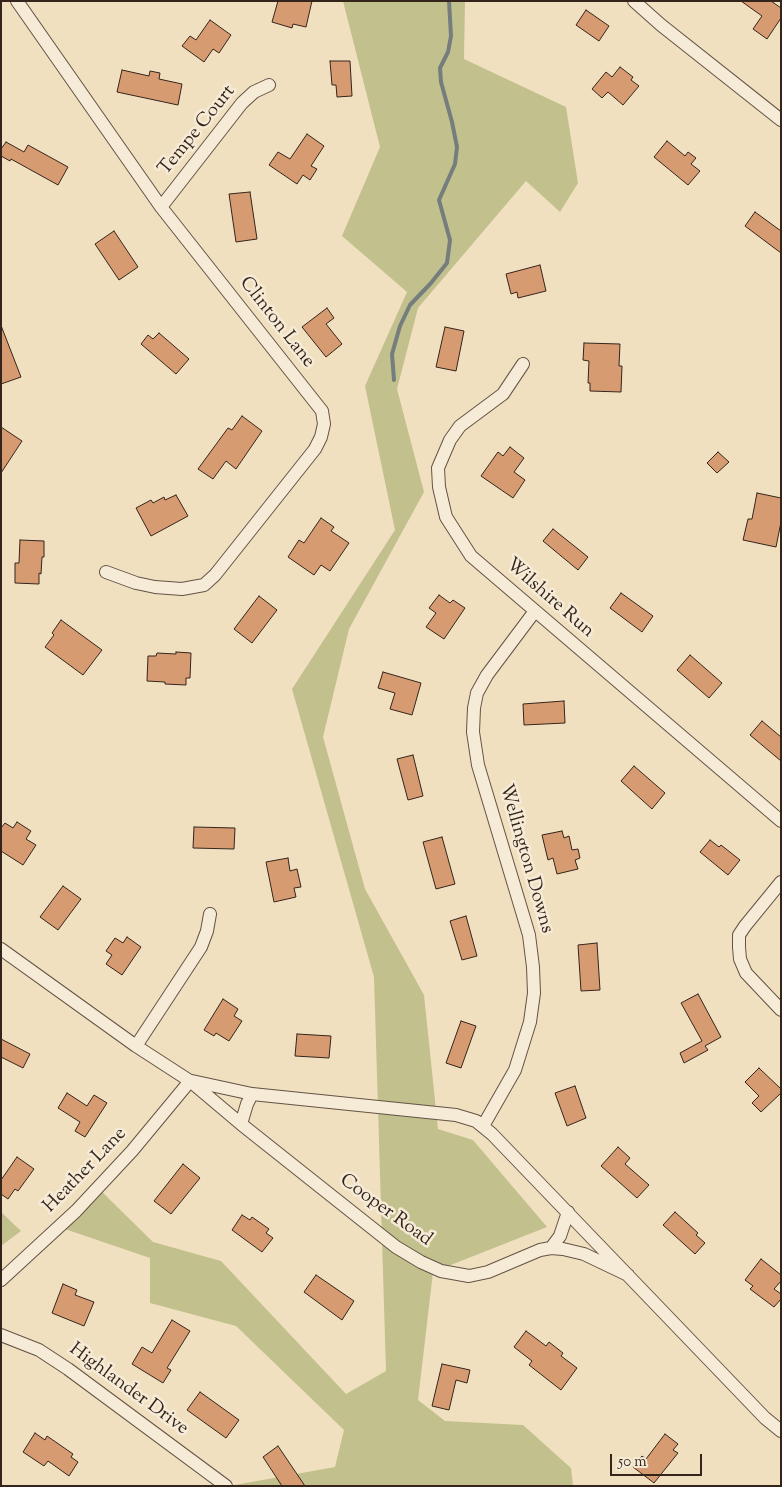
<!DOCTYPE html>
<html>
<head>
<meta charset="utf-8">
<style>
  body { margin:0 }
  #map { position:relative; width:782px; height:1487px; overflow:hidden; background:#f1e0c0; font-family:"Sorts Mill Goudy",serif }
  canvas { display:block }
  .frame { position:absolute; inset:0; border:2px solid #34241c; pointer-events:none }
  .scale { position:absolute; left:610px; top:1454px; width:92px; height:22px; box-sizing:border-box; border:2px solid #34241c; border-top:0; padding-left:6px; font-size:15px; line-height:18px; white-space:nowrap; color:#34241c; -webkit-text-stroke:4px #f6ebd6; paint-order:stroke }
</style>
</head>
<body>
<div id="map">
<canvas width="782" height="1487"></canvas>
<div class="frame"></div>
<div class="scale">50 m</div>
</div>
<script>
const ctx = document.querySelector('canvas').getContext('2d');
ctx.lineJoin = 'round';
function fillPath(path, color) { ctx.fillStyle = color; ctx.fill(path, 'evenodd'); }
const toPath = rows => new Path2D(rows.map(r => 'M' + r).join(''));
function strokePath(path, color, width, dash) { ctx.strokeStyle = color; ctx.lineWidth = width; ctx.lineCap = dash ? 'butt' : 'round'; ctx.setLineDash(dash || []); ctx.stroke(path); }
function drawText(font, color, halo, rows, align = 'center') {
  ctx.font = font + ' "Sorts Mill Goudy",serif'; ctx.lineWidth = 5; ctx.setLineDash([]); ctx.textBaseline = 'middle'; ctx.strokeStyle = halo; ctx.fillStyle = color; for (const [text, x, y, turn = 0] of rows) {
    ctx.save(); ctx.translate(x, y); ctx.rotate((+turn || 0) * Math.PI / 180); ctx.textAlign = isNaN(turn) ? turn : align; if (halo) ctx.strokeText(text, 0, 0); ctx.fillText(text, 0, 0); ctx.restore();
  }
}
fillPath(toPath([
  [343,1,465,1,464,59,566,107,578,183,560,212,526,181,418,308,397,389,424,492,349,629,323,737,365,889,424,995,438,1129,473,1140,547,1227,433,1272,418,1400,445,1421,523,1425,571,1468,573,1486,229,1486,335,1467,344,1430,236,1326,150,1303,150,1258,56,1226,99,1189,153,1242,221,1261,346,1394,386,1371,374,977,292,689,395,530,365,386,407,292,342,236,380,147],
  [1,1212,21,1231,1,1246]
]), '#c2c08d');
strokePath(toPath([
  [394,380,392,354,400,326,410,305,431,283,447,263,450,240,439,200,455,164,457,147,452,122,441,82,440,68,448,52,451,36,449,1]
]), '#757e7d', 4);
const building = toPath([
  [278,1,312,1,306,27,293,24,292,28,272,22,278,1],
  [741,1,771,1,781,8,781,18,767,39,753,29,762,16,741,1],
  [586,10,609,26,599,41,576,25,586,10],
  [210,20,231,35,219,53,213,49,204,62,182,46,190,36,196,40,210,20],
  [330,61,350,61,352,96,337,97,336,85,332,85,330,61],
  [620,67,633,77,631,80,639,86,623,105,608,92,602,98,592,89,606,72,612,77,620,67],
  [122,70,149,76,150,71,160,73,159,79,182,84,178,105,117,92,122,70],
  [307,134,324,146,311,166,317,169,310,180,303,175,297,184,269,165,278,152,290,159,307,134],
  [667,141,685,156,688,152,696,158,691,164,700,171,688,185,654,157,667,141],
  [6,142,24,152,28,145,68,167,58,185,11,159,10,161,1,156,1,149,6,142],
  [250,192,257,239,236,242,229,194,250,192],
  [755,212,781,231,781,253,745,226,755,212],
  [114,231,138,267,119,280,95,244,114,231],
  [540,265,546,291,518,298,517,292,511,294,506,274,540,265],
  [327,308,334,318,326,324,342,344,326,357,302,327,327,308],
  [445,327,464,331,456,371,436,367,445,327],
  [2,328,21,377,1,384,1,329,2,328],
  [159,333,189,359,176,374,141,344,148,335,153,339,159,333],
  [584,343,620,344,619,366,622,366,621,392,590,391,590,383,588,383,589,361,583,360,584,343],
  [242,416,262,431,236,469,226,461,213,479,198,469,228,428,232,430,242,416],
  [1,427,22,441,1,473,1,427],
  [510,447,524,458,514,472,525,480,513,498,481,476,498,452,503,456,510,447],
  [718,452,729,462,717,473,707,463,718,452],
  [757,493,781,498,781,522,776,547,743,540,748,519,752,519,757,493],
  [176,495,188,516,151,536,136,508,151,500,153,503,164,497,165,500,176,495],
  [321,518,334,527,331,531,349,543,330,571,321,565,314,575,288,557,299,540,304,543,321,518],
  [553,529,588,557,578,570,543,541,553,529],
  [20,540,44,541,44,557,42,557,41,574,39,573,39,584,15,583,15,563,19,563,20,540],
  [621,593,653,616,642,632,610,608,621,593],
  [439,595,450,603,453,600,465,608,444,639,426,627,436,613,429,608,439,595],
  [259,596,277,610,252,643,234,629,259,596],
  [61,620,102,650,83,675,45,647,54,635,52,633,61,620],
  [176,652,191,653,190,678,186,678,186,685,165,684,165,682,147,681,148,656,156,656,157,653,176,654,176,652],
  [690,655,722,683,709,698,677,670,690,655],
  [383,672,421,683,412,715,390,709,395,693,378,688,383,672],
  [564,701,565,723,524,725,523,704,564,701],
  [762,721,781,737,781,761,750,735,762,721],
  [413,755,423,796,408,800,397,759,413,755],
  [634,766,665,793,652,809,621,781,634,766],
  [17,822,31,831,26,839,36,845,23,865,1,851,1,828,5,823,13,828,17,822],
  [194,827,235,828,234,849,193,848,194,827],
  [562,831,564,838,569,836,572,850,578,849,580,858,575,860,578,869,557,874,553,858,548,860,542,835,562,831],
  [442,837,455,884,436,889,423,842,442,837],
  [710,840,719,847,721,845,740,860,728,875,700,852,710,840],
  [288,858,290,871,297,869,301,887,294,888,296,897,274,902,266,862,288,858],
  [63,886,81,899,58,930,40,917,63,886],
  [466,916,477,956,462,960,450,921,466,916],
  [127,937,141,947,122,975,106,964,112,955,106,951,115,938,123,943,127,937],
  [597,943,600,990,581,991,578,945,597,943],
  [698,994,721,1037,705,1046,708,1050,684,1063,680,1053,702,1041,681,1003,698,994],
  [223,999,238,1009,234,1016,242,1021,229,1041,216,1033,214,1036,204,1030,223,999],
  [461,1021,476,1026,461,1068,446,1063,461,1021],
  [297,1034,331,1036,329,1058,295,1056,297,1034],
  [1,1039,30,1054,23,1068,1,1057,1,1039],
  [759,1068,781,1089,781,1093,761,1112,752,1103,759,1096,745,1082,759,1068],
  [575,1086,586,1118,567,1126,555,1093,575,1086],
  [67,1093,87,1106,94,1095,107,1103,85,1137,75,1131,80,1122,58,1108,67,1093],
  [618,1147,630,1158,625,1164,649,1185,637,1198,601,1166,618,1147],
  [17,1157,34,1169,18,1191,15,1189,8,1199,1,1194,1,1180,17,1157],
  [183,1164,200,1178,171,1214,154,1201,183,1164],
  [675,1212,698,1233,696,1235,705,1243,695,1254,663,1225,675,1212],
  [242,1215,250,1220,252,1217,269,1229,266,1233,273,1238,262,1252,232,1230,242,1215],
  [761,1259,781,1275,781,1281,774,1289,781,1294,781,1299,774,1307,750,1289,753,1286,745,1280,761,1259],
  [316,1275,354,1301,342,1320,304,1292,316,1275],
  [63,1284,77,1290,75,1295,94,1302,84,1326,52,1313,63,1284],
  [172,1320,190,1331,167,1368,171,1370,163,1383,132,1364,142,1347,152,1353,172,1320],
  [526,1331,546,1346,549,1342,563,1353,561,1356,577,1368,561,1390,529,1365,532,1361,514,1347,526,1331],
  [442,1364,470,1370,467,1383,456,1380,449,1410,432,1406,442,1364],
  [200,1392,239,1420,226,1438,187,1410,200,1392],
  [35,1433,45,1440,47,1436,73,1454,71,1457,78,1462,69,1476,48,1461,44,1466,23,1452,35,1433],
  [665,1434,678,1444,673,1450,678,1453,654,1483,633,1467,642,1456,646,1459,665,1434],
  [278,1446,305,1486,282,1486,263,1457,278,1446]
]);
fillPath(building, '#d79b72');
strokePath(building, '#34241c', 1);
const minor = toPath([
  [17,1,161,207,322,411,324,424,321,437,315,449,215,575,204,585,182,589,155,587,136,583,106,572],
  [634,1,661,25,781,120],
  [161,207,242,103,254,92,269,85],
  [523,364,503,394,460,426,450,440,438,468,439,487,446,517,471,556,781,821],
  [781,882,745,926,739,935,739,947,740,959,746,973,781,1010],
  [1,949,136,1046,190,1081,241,1124,396,1247,421,1262,441,1271,469,1276,488,1272,540,1250,551,1248,563,1249,584,1254,628,1275],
  [136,1046,201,947,207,931,210,914],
  [192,1081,252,1094,456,1115,476,1121,492,1134,765,1418,781,1431],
  [241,1124,247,1104,252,1094],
  [483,1126,515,1070,530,1022,534,993,533,967,529,935,478,765,473,732,474,708,477,693,487,675,535,611],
  [551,1248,560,1236,568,1212],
  [1,1280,76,1211,132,1151,190,1081],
  [1,1335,39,1350,68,1369,226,1486]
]);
strokePath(minor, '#635345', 14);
strokePath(minor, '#f6ebd6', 12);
drawText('19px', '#34241c', '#f6ebd6', [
  ["Tempe Court",198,131,-51],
  ["Clinton Lane",276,323,52],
  ["Wilshire Run",549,599,41],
  ["Wellington Downs",525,859,74],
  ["Heather Lane",86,1171,-46],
  ["Cooper Road",385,1211,36],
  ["Highlander Drive",128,1390,36]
]);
</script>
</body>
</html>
